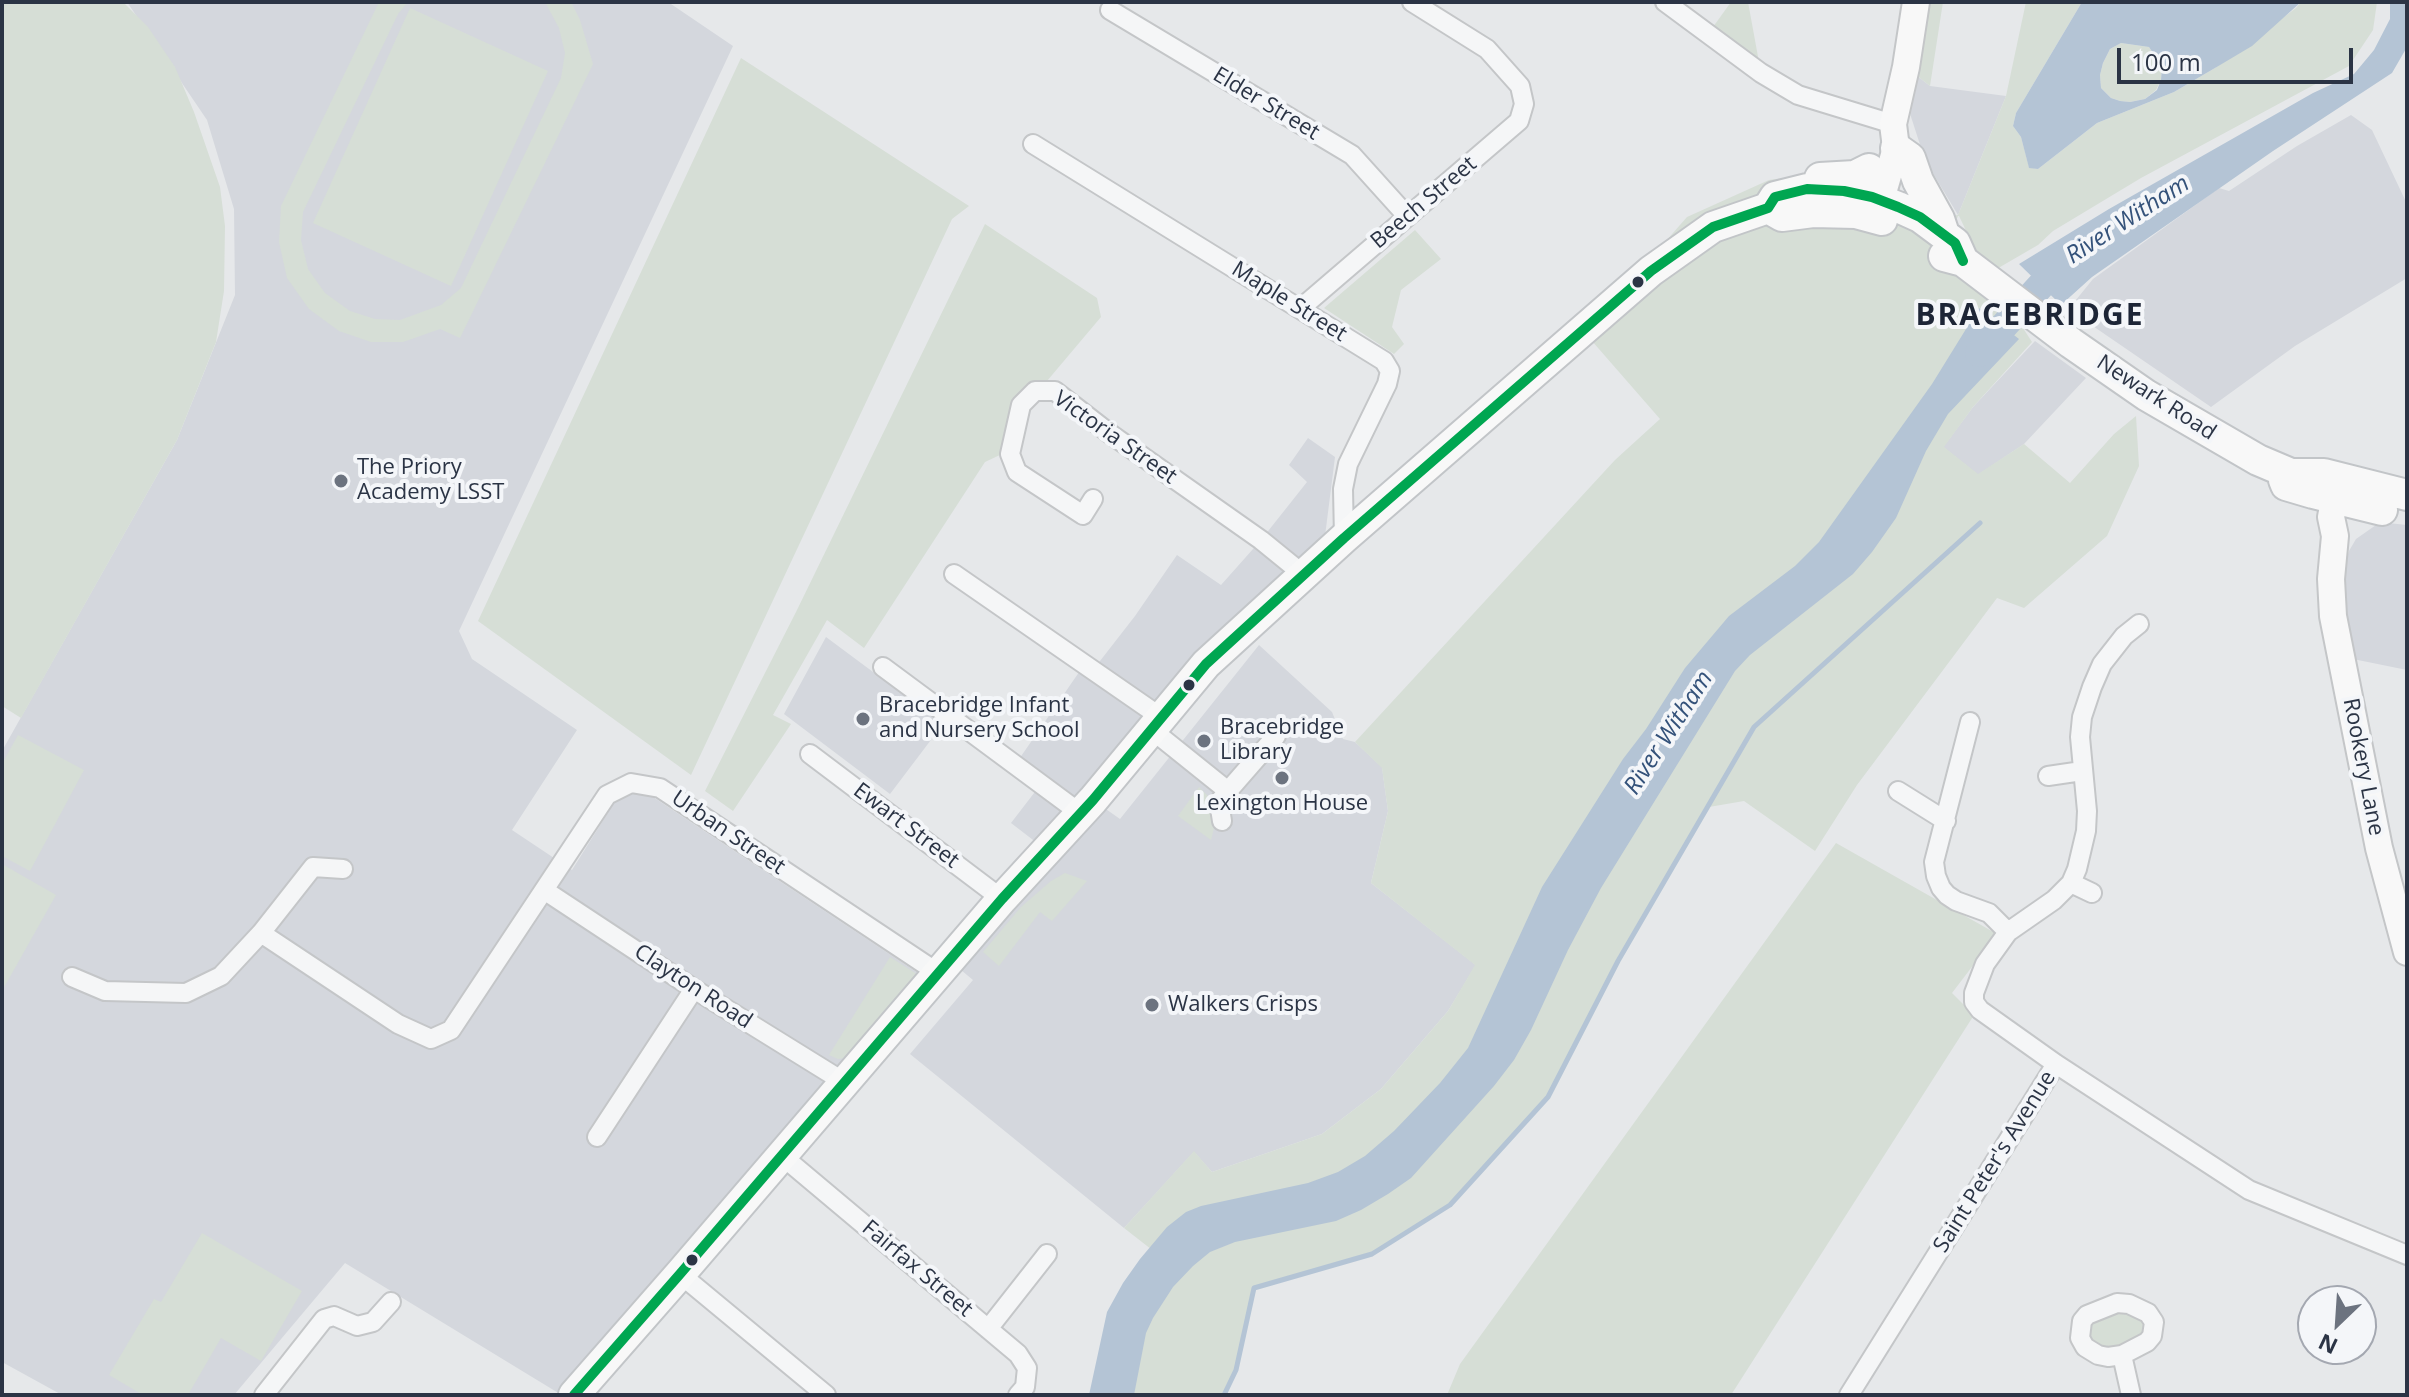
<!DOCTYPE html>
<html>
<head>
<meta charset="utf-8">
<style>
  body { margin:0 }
  #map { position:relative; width:2409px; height:1397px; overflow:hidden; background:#e6e8ea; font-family:"Open Sans",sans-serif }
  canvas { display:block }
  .frame { position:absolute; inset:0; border:4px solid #2b3445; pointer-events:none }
  .north { position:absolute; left:2297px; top:1285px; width:80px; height:80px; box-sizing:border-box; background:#f4f6f9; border:2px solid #a4a8b1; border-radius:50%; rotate:205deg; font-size:22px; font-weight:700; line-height:32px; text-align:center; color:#2b3445 }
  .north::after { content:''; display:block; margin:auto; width:28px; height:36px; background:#6c737f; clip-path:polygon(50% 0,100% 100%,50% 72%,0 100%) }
  .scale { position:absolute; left:2117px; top:48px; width:236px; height:36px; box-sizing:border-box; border:4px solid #2b3445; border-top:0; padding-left:10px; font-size:24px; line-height:28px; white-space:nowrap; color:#2b3445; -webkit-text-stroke:6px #f4f6f9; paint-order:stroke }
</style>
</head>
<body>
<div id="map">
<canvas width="2409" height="1397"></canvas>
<div class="frame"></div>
<div class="north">N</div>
<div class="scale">100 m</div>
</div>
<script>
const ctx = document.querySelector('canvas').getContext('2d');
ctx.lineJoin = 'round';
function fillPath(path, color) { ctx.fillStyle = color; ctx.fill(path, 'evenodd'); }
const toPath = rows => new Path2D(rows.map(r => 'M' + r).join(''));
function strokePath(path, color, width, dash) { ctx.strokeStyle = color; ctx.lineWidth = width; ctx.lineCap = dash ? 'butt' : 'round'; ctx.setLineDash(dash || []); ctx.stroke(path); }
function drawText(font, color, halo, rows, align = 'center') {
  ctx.font = font + ' "Open Sans",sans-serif'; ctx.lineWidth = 8; ctx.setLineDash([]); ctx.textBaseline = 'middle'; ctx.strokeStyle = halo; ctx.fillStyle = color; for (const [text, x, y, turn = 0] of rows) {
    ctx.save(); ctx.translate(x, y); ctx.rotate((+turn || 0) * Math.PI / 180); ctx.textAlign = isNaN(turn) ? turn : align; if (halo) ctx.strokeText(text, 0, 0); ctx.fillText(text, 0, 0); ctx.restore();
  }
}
fillPath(toPath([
  [127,2,668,2,733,46,459,631,472,659,577,730,512,830,572,870,619,795,635,785,924,977,560,1394,345,1263,234,1395,62,1395,2,1362,2,751,177,440,235,295,234,209,207,120],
  [1906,67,1930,86,2006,96,1958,215,1925,160,1902,89],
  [2351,115,2372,130,2407,204,2407,278,2295,346,2211,407,2087,322,2067,311,2093,279,2219,188,2229,191,2297,146],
  [2035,341,2086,378,2024,444,1978,475,1943,447,1973,407],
  [1308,438,1335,457,1325,536,1037,843,1011,823,1041,784,1015,765,1084,665,1093,670,1135,616,1177,555,1221,585,1261,540,1307,482,1289,465],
  [2388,523,2407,525,2407,670,2353,659,2344,591,2344,569,2349,551,2356,539,2376,525],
  [826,637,943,724,890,794,784,714],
  [1259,645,1332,712,1343,739,1355,742,1382,767,1388,811,1371,883,1476,965,1448,1011,1381,1089,1322,1134,1212,1172,1194,1152,1124,1228,910,1054,973,980,949,960,1093,800,1120,819]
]), '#d4d7dd');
fillPath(toPath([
  [2,2,123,2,148,27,175,67,194,112,220,187,225,226,224,291,216,342,177,440,21,718,2,706],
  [379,2,408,2,398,14,303,212,301,240,308,269,325,293,350,311,375,319,400,320,441,305,461,288,561,78,565,53,559,28,545,2,571,2,580,20,593,64,460,338,440,329,403,342,371,342,339,331,309,309,287,278,279,242,281,206],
  [1731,2,1748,2,1761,73,1708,34],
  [1916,2,1943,2,1930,86,1906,67],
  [2026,2,2082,2,2016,113,2013,126,2021,137,2029,167,2038,169,2097,123,2174,92,2215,68,2296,8,2301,2,2377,2,2373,30,2349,66,2141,178,2053,231,2038,245,1988,274,2032,342,1973,407,1944,447,1978,474,2024,444,2070,483,2114,434,2136,416,2139,466,2107,536,2024,608,1997,598,1857,785,1815,851,1744,801,1709,807,1618,961,1548,1097,1450,1205,1372,1254,1254,1288,1236,1370,1224,1395,1109,1395,1165,1260,1124,1228,1194,1151,1212,1172,1322,1134,1381,1089,1448,1011,1475,965,1371,883,1388,811,1382,768,1355,742,1615,460,1660,419,1585,333,1687,217,1769,180,1834,171,1913,220,1958,215,2006,96],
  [1958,216,1959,216,1986,272,1947,242],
  [410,8,548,71,451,286,313,223],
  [2121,43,2149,47,2162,68,2161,80,2156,90,2145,99,2130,102,2120,101,2111,98,2101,88,2100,75,2103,63,2110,49],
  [741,58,969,206,952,219,691,775,478,621],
  [985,224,1097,298,1101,317,1047,381,1036,386,1002,454,985,462,864,648,827,620,773,715,791,724,733,811,705,791,796,612],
  [1415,230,1441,259,1401,290,1392,327,1404,344,1394,354,1324,308],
  [18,735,84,770,30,871,2,856,2,764],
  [1199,787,1208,796,1215,824,1211,840,1178,816],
  [1836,843,1997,934,1952,993,1974,1015,1731,1395,1447,1395,1460,1364],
  [2,864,56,895,2,991],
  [1065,873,1087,881,1052,921,1040,912,999,966,983,952,1021,907,1051,881],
  [890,957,920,976,853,1057,838,1059,829,1055],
  [202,1233,302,1291,261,1361,221,1338,188,1395,143,1395,109,1375,154,1299,161,1302],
  [2115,1312,2133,1312,2146,1318,2146,1329,2138,1339,2124,1348,2101,1348,2088,1343,2090,1321]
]), '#d6ded6');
fillPath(toPath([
  [2082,2,2301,2,2252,46,2215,68,2174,92,2097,123,2038,169,2029,168,2021,137,2013,126,2016,113],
  [2121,43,2149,47,2162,67,2161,80,2157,90,2145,99,2130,102,2120,101,2111,98,2101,88,2100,75,2103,63,2110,49],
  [2390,2,2407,2,2407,47,2392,73,2273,151,2092,277,2061,305,2019,264,2109,209,2313,93,2354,74,2374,50,2390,19],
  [1979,308,2019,339,1948,414,1926,451,1896,518,1872,552,1853,574,1750,655,1735,671,1601,888,1568,950,1531,1030,1514,1060,1494,1086,1411,1178,1388,1194,1361,1210,1336,1221,1235,1242,1210,1252,1193,1266,1173,1287,1153,1318,1146,1333,1134,1395,1089,1395,1107,1312,1123,1283,1140,1259,1167,1227,1186,1212,1201,1206,1308,1183,1338,1172,1365,1156,1394,1131,1440,1083,1468,1048,1542,887,1623,759,1646,729,1685,668,1729,616,1795,566,1819,542,1932,384]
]), '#b4c4d5');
strokePath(toPath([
  [1224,1395,1236,1370,1254,1288,1372,1254,1450,1205,1548,1097,1618,961,1754,727,1980,523]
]), '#b4c4d5', 5);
strokePath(toPath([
  [1979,353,2067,257]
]), '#b4c4d5', 28);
const street = toPath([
  [1665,2,1761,73,1798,95,1893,124],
  [1110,10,1352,155,1407,216],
  [1033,144,1384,361,1390,371,1387,384,1348,464,1343,489,1344,538],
  [1301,308,1519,121,1524,104,1520,86,1487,49,1412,2],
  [1093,499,1083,515,1017,472,1010,454,1021,405,1035,391,1055,391,1109,433,1261,540,1304,575],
  [954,574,1162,718],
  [883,667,1080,813],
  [1970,722,1934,862,1936,876,1941,888,1947,895,1956,901,1989,913,2008,932],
  [1152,730,1228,791,1276,736],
  [810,754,1002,899],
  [2048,776,2082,771],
  [1898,791,1946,821],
  [1222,821,1219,802,1228,791],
  [2071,883,2092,893],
  [544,890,694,989,844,1082],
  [261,933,398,1024,431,1039,451,1030,607,795,631,783,660,788,938,973],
  [72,977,105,991,186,993,221,976,261,933,313,867,343,869],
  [2056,1064,1980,1010,1974,1002,1974,993,1985,964,2008,932,2054,900,2071,883,2077,869,2086,831,2087,811,2080,737,2082,717,2092,687,2102,664,2124,636,2139,624],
  [597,1137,694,989],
  [781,1155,1018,1354,1027,1368,1025,1387,1018,1395],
  [680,1274,826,1395],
  [2117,1303,2129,1304,2148,1313,2154,1322,2152,1336,2147,1342,2122,1355,2108,1357,2098,1355,2085,1347,2080,1338,2082,1321,2087,1315,2117,1303],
  [988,1329,1047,1254],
  [2122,1355,2131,1395],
  [264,1395,324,1319,334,1316,357,1326,373,1322,391,1302],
  [1849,1395,2056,1064,2249,1190,2407,1255]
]);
const secondary = toPath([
  [1876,217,1896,148,1893,124,1906,67,1916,2],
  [2338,481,2331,517,2335,536,2331,579,2333,616,2379,848,2407,952]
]);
const primary = toPath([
  [1896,148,1910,158,1918,181,1939,219,1944,234],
  [1820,178,1855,176,1869,169],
  [1768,208,1782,216,1813,212,1856,213,1882,220],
  [1944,256,1963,261,2071,343,2146,395,2258,460,2291,474,2324,474,2407,495],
  [2284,480,2286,485,2313,493,2382,510],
  [574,1395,680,1274,1002,899,1093,800,1206,664,1344,538,1651,271,1713,227,1768,208,1775,197,1807,189,1844,191,1872,197,1898,207,1920,217,1955,243,1963,261]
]);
strokePath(street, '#c4c6c8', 22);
strokePath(secondary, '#c4c6c8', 30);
strokePath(primary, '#c2c5c8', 34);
strokePath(street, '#f5f6f7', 18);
strokePath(secondary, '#f8f8f8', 26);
strokePath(primary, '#f8f8f8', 30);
strokePath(toPath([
  [574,1395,680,1274,1002,899,1093,800,1206,664,1344,538,1651,271,1713,227,1768,208,1775,197,1807,189,1844,191,1872,197,1898,207,1920,217,1955,243,1963,261]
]), '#00a651', 10);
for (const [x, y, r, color] of [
  [1638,282,7,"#2b3445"],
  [341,481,8,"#6c737f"],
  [1189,685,7,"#2b3445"],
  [863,719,8,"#6c737f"],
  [1204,741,8,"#6c737f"],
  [1282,778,8,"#6c737f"],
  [1152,1005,8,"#6c737f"],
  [692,1260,7,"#2b3445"]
]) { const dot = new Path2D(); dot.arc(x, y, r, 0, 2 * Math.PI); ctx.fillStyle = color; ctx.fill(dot); strokePath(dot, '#f4f6f9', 3); }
drawText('22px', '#2b3445', '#f4f6f9', [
  ["Elder Street",1266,104,31],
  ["Beech Street",1424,203,-40],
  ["Maple Street",1289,302,32],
  ["Newark Road",2156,398,33],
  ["Victoria Street",1115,438,35],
  ["Rookery Lane",2363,767,79],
  ["Ewart Street",906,826,37],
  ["Urban Street",728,833,34],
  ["Clayton Road",693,987,33],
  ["Saint Peter's Avenue",1995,1162,-58],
  ["Fairfax Street",917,1269,40]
]);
drawText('22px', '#2b3445', '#f4f6f9', [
  ["The Priory",357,468],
  ["Academy LSST",357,493],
  ["Bracebridge Infant",879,706],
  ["and Nursery School",879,731],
  ["Bracebridge",1220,728],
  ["Library",1220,753],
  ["Lexington House",1282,804,"center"],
  ["Walkers Crisps",1168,1005]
], 'left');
drawText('italic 24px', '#34527a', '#f4f6f9', [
  ["River Witham",2128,220,-33],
  ["River Witham",1669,733,-57]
]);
ctx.letterSpacing = '2px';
drawText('bold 30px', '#1d2536', '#f4f6f9', [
  ["BRACEBRIDGE",2030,316]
]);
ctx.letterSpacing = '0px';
</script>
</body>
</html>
